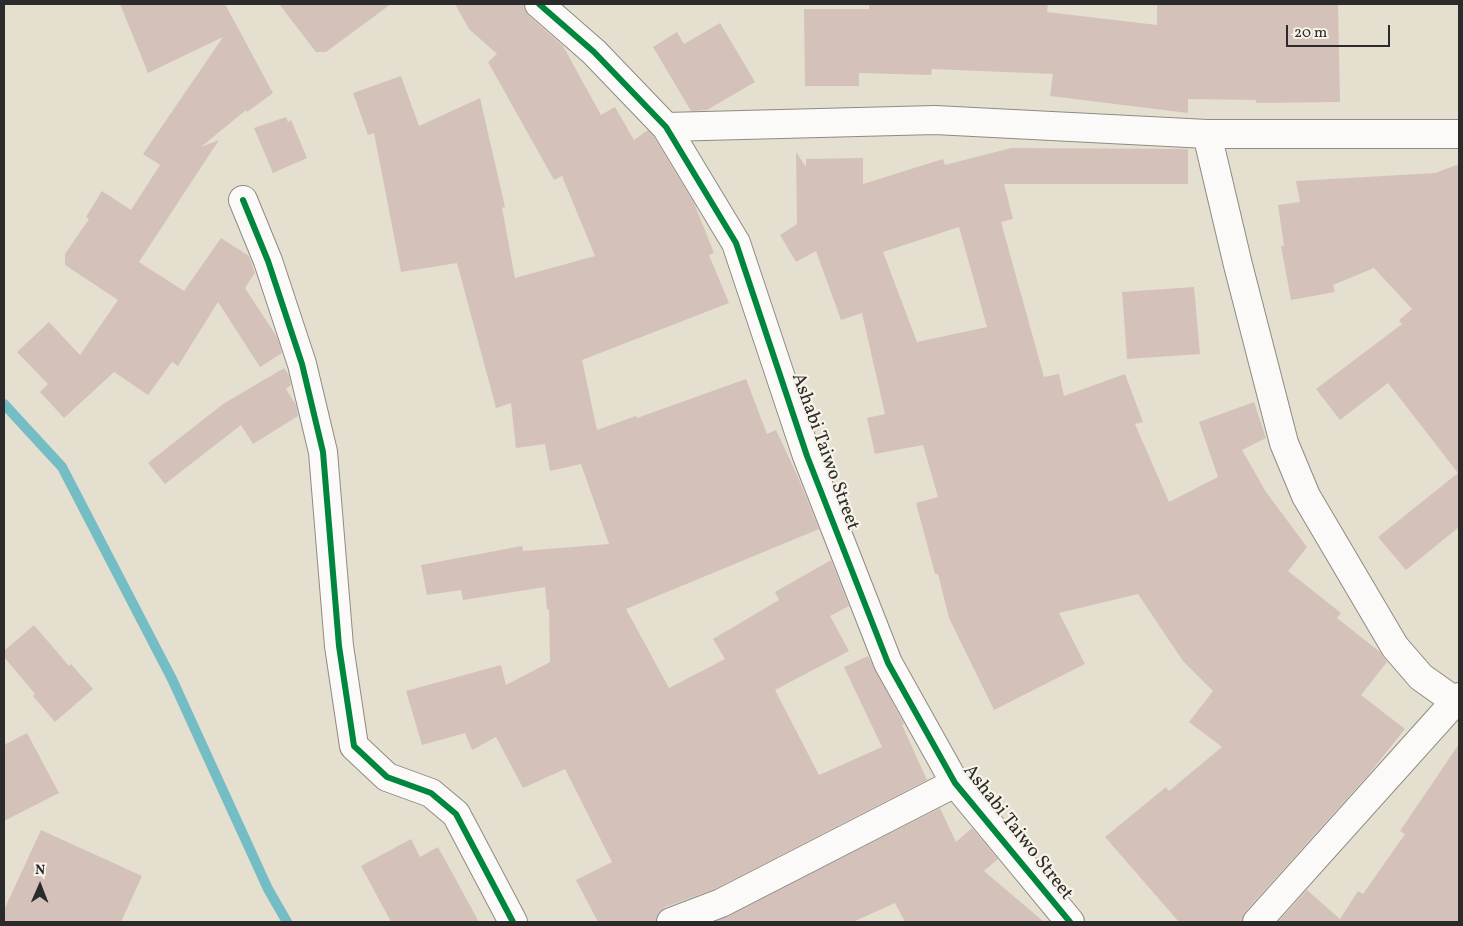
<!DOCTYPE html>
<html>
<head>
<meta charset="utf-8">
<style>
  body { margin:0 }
  #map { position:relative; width:1463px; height:926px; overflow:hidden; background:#e5dfcf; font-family:Vollkorn,serif }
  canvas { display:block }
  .frame { position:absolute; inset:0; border:5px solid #2b2b2b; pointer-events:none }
  .north { position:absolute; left:15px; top:861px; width:50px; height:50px; -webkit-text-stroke:4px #f7f3e8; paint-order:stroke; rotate:1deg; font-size:14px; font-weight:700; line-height:20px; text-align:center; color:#2b2b2b }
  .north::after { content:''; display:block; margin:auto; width:18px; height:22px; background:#2b2b2b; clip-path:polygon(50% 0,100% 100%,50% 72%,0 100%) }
  .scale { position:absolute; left:1286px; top:25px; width:104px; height:22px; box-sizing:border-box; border:2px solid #2b2b2b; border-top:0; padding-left:6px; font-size:15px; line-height:18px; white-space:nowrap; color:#2b2b2b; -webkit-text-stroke:4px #f7f3e8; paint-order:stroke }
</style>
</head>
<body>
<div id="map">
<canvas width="1463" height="926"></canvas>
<div class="frame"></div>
<div class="north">N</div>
<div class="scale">20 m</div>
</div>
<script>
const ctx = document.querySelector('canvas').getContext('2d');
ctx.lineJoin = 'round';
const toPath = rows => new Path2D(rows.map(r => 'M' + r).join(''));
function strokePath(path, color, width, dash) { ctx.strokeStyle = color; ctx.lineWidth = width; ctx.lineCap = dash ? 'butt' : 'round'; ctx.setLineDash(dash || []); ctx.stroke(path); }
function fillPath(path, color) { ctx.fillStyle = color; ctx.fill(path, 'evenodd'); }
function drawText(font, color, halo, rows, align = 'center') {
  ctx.font = font + ' Vollkorn,serif'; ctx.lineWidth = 4.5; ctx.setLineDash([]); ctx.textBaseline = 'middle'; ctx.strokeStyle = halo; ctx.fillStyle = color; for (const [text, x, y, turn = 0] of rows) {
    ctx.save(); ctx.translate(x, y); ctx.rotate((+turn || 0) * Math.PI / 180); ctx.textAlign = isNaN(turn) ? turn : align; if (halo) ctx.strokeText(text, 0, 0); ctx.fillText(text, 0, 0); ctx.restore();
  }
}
strokePath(toPath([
  [4,404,62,467,172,679,268,889,287,922]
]), '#74bdc5', 10);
fillPath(toPath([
  [120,4,225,4,273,93,247,112,246,110,201,147,219,140,139,262,184,291,221,238,249,256,255,273,245,288,277,337,282,353,260,367,218,302,178,366,172,362,148,395,114,372,64,418,40,392,48,384,17,352,49,322,80,355,118,300,65,265,65,254,89,219,86,217,102,191,131,210,160,165,143,154,223,37,148,73],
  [279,4,391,4,326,52,316,52],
  [455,4,523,4,529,16,563,46,601,115,615,107,634,140,648,130,654,137,694,203,714,253,709,255,729,303,582,360,597,430,636,416,637,418,746,379,767,434,776,430,798,477,819,529,626,609,669,688,725,659,713,639,779,600,775,592,831,560,849,606,830,616,849,651,775,690,819,775,882,747,844,667,868,656,904,724,902,725,927,780,715,889,665,907,659,913,656,922,598,922,576,880,612,862,565,769,523,788,496,737,472,750,465,733,422,745,406,691,501,665,506,685,550,662,549,609,547,610,545,587,463,600,461,590,427,595,421,565,522,546,523,551,609,544,581,464,550,471,545,444,516,448,511,403,496,408,457,263,401,272,374,133,368,135,353,93,401,76,419,126,480,98,505,207,502,208,515,278,595,256,562,176,554,180,488,62,497,54,469,29],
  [869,4,1048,4,1047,12,1157,25,1157,4,1338,4,1340,102,1256,103,1256,100,1188,99,1188,113,1050,96,1053,74,932,69,931,75,859,73,859,86,805,86,804,9,869,9],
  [720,23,755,82,707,110,691,111,653,47,677,32,684,44],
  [286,117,288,122,291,120,307,158,273,173,254,128],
  [1011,148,1188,149,1188,184,1004,184,1013,219,1001,222,1044,377,1059,374,1064,396,1125,374,1143,422,1135,424,1169,502,1218,477,1199,422,1254,402,1266,438,1242,450,1266,492,1307,547,1288,571,1341,613,1337,618,1380,652,1387,662,1361,695,1405,729,1368,775,1245,912,1242,922,1179,922,1105,837,1166,787,1169,791,1222,747,1189,722,1213,691,1183,661,1138,594,1059,613,1085,664,994,710,949,618,938,574,935,574,916,503,938,497,923,445,875,454,867,418,885,414,862,313,841,320,816,251,796,262,780,235,797,224,796,152,806,167,806,159,863,158,863,184,943,159,945,165],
  [959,227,987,327,917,342,883,252],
  [1459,164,1459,527,1406,570,1378,537,1458,473,1388,383,1340,420,1316,389,1402,324,1399,320,1412,309,1374,268,1333,285,1335,292,1291,300,1281,246,1284,246,1278,205,1300,202,1296,181,1435,173],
  [1194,287,1200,354,1127,359,1122,292],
  [284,368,289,375,291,385,286,389,296,405,298,416,253,444,241,425,165,484,148,463,223,404],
  [34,625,69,666,71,664,93,689,55,722,33,696,35,694,4,657,4,651],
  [27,733,59,793,4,821,4,745],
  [1459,744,1459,922,1278,922,1307,890,1340,919,1358,891,1363,894,1405,834,1400,831],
  [940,808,956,842,972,828,998,859,984,871,1044,922,905,922,895,903,853,922,714,922],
  [41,830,142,876,121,922,4,922,4,910],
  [411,839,420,857,438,847,479,922,391,922,361,866]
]), '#d4c2ba');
const minor = toPath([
  [539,4,594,52,666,127,736,243,807,456,888,663,955,783,1070,922],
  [666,127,935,120,1207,134,1459,134],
  [1207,134,1238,265,1284,443,1306,496,1395,647,1421,677,1459,704],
  [243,200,268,261,302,364,323,452,339,646,354,746,387,777,431,793,456,814,513,922],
  [671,922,721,903,955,783],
  [1257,922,1459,697]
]);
strokePath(minor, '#8e8b83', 30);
strokePath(minor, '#fbfaf8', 28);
strokePath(toPath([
  [539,4,594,52,666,127,736,243,807,456,888,663,955,783,1070,922],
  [243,200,268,261,302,364,323,452,339,646,354,746,387,777,431,793,456,814,513,922]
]), '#00873e', 6);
drawText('19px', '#2b2b2b', '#f7f3e8', [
  ["Ashabi Taiwo Street",824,452,70],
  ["Ashabi Taiwo Street",1017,833,52]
]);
</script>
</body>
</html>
